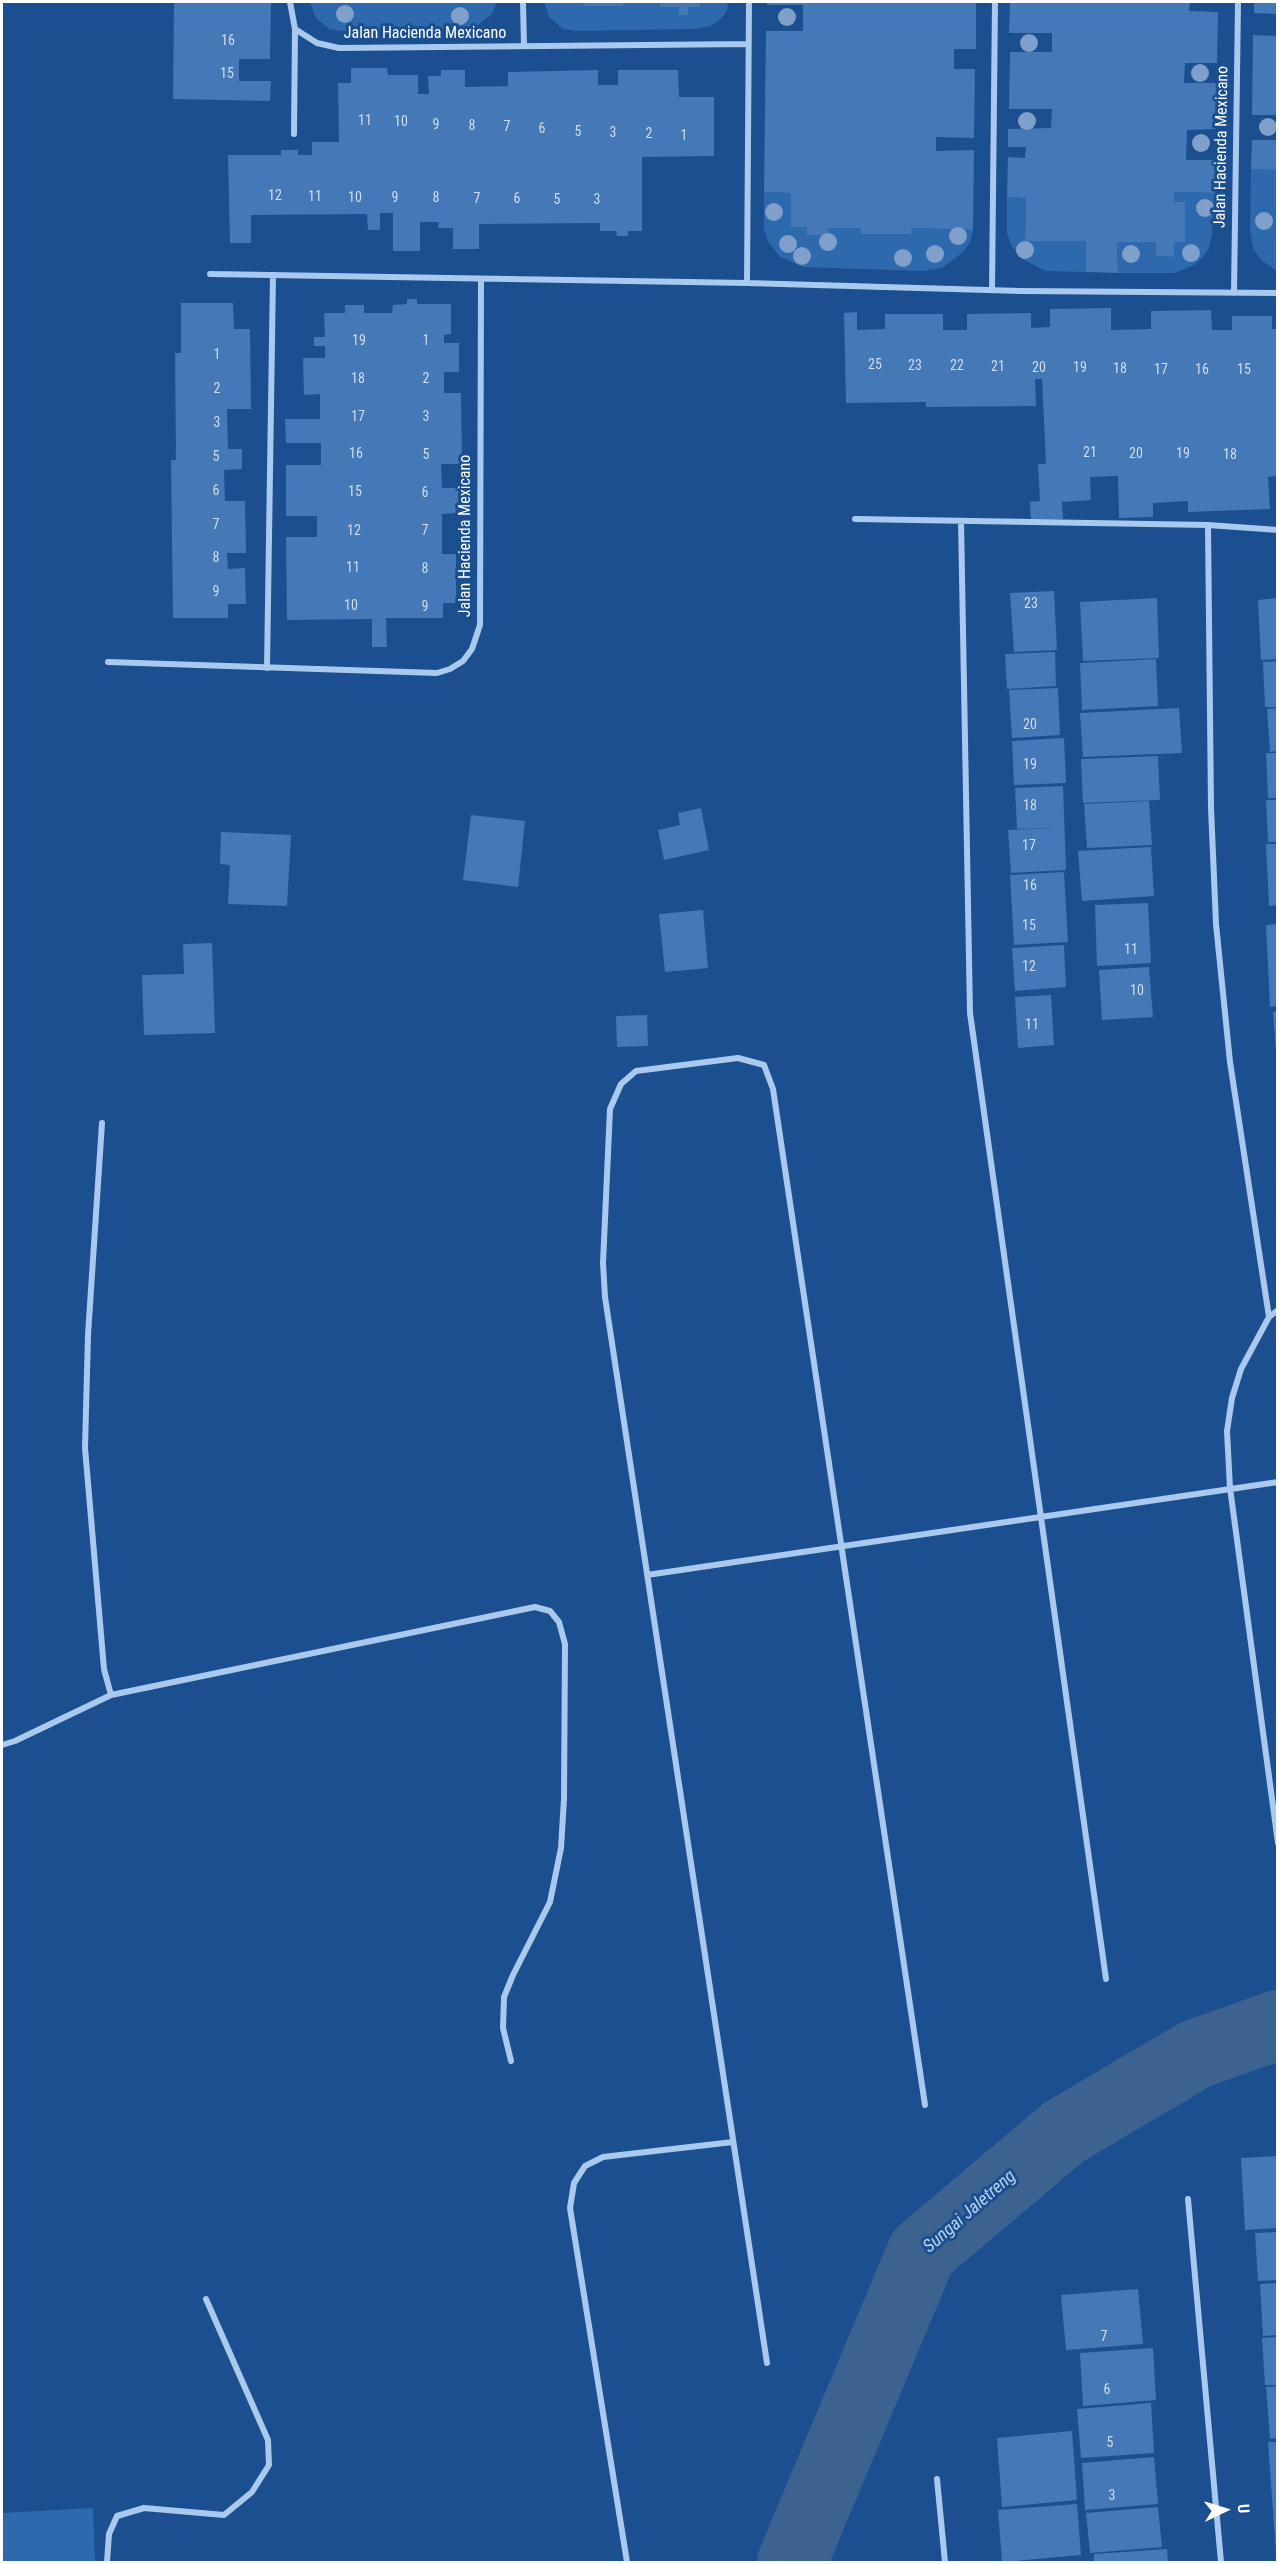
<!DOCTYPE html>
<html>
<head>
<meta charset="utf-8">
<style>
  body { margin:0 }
  #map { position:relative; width:1279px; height:2564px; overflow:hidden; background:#1b4f8f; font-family:"Roboto Condensed",sans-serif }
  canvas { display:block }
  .frame { position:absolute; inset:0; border:3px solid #fff; pointer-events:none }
  .north { position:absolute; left:1195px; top:2480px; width:60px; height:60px; -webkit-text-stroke:4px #1b4f8f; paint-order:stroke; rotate:86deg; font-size:16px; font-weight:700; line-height:24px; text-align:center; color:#fff }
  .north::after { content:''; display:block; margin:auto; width:21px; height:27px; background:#fff; clip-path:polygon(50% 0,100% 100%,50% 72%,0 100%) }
</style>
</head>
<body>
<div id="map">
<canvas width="1279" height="2564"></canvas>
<div class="frame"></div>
<div class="north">U</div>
</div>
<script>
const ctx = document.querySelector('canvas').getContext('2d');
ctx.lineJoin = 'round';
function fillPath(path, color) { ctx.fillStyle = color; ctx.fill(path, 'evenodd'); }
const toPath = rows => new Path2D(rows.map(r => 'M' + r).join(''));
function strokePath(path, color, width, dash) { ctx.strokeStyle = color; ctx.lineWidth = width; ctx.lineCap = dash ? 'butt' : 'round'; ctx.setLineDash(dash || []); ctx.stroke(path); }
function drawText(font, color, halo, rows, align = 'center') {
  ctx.font = font + ' "Roboto Condensed",sans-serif'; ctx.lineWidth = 6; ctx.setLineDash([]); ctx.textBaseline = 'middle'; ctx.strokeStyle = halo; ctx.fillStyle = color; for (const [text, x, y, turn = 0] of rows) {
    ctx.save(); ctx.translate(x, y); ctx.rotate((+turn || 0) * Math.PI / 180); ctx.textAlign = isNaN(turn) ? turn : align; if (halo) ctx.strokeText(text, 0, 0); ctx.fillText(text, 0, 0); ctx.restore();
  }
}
fillPath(toPath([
  [310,2,497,2,492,14,477,26,461,30,343,31,329,29,316,18],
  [544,2,583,2,583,6,623,5,623,2,660,2,660,7,679,7,679,15,688,14,688,7,700,7,700,2,728,2,727,11,720,20,710,26,694,29,576,31,563,29,549,17],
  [1251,169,1277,170,1277,271,1261,260,1253,248,1250,230],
  [764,192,791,193,791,227,807,227,807,235,828,235,828,228,860,228,861,234,911,234,912,228,973,230,970,242,963,252,942,268,923,271,803,267,779,256,768,241,764,229],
  [1174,192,1215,193,1212,234,1209,248,1202,258,1194,265,1175,273,1118,273,1117,242,1156,242,1156,256,1173,257,1174,242,1185,242,1185,202,1174,202],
  [1007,197,1026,198,1025,241,1086,241,1086,272,1046,271,1022,259,1011,245,1007,233],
  [93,2508,95,2562,2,2562,2,2513]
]), '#2e69ad');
strokePath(toPath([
  [792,2562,922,2252,1064,2132,1196,2054,1278,2025]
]), '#3c6290', 70);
fillPath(toPath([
  [174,2,271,2,270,59,239,59,239,81,271,81,270,101,173,99],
  [583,2,623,2,623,6,583,6],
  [660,2,700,2,700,7,688,7,688,15,679,15,679,7,660,7],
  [767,2,976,2,976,49,954,49,954,69,975,69,974,138,936,137,936,151,974,150,973,230,912,228,911,234,861,234,860,228,828,228,828,235,807,235,807,227,791,227,791,193,764,192,766,31,803,31,803,5,767,5],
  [1010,2,1190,2,1189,11,1218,12,1217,63,1185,63,1184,83,1217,83,1216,129,1187,130,1186,160,1215,160,1215,193,1174,192,1174,202,1185,202,1185,242,1174,242,1174,257,1156,256,1156,242,1117,242,1118,273,1086,272,1086,241,1025,241,1026,198,1007,197,1008,157,1025,158,1026,147,1008,147,1008,129,1051,128,1052,109,1009,109,1010,52,1052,52,1052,33,1009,33],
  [1254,2,1278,2,1278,14,1254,13],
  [1253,35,1278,36,1278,115,1252,115],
  [351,68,387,68,388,75,418,75,418,94,429,94,428,76,441,76,441,70,465,70,465,87,508,86,508,72,598,70,598,85,618,85,618,70,678,70,679,97,714,97,714,156,642,157,642,231,628,231,628,236,617,236,616,231,600,231,600,223,479,224,479,249,453,249,453,228,438,228,439,222,420,222,420,251,393,251,393,213,380,213,380,230,368,230,367,214,251,215,251,243,230,243,228,155,281,155,281,150,298,150,298,155,312,155,312,142,339,142,338,83,351,83],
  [1252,140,1278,140,1278,170,1251,169],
  [407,299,417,299,417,304,451,304,451,334,444,335,444,343,459,343,459,372,444,372,444,393,461,393,462,464,441,464,442,488,459,488,459,513,442,514,442,554,456,554,456,603,443,603,443,618,386,618,387,647,372,647,372,619,287,620,286,537,317,537,317,516,286,516,286,465,321,465,321,443,286,443,285,419,320,419,320,394,304,395,303,358,325,358,325,346,314,346,314,337,325,337,324,313,345,313,345,305,364,305,364,313,392,313,393,305,407,304],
  [181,303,233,303,234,329,250,329,251,409,227,409,228,449,242,449,242,469,224,470,225,501,245,501,246,553,227,553,228,569,245,568,246,604,228,604,228,618,173,618,171,460,176,460,175,353,181,353],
  [1111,308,1111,330,1151,329,1151,311,1211,310,1212,330,1232,330,1232,316,1272,316,1272,329,1278,329,1278,476,1268,477,1270,509,1188,512,1188,501,1153,503,1153,517,1119,518,1118,476,1090,477,1091,500,1062,502,1063,519,1031,520,1030,502,1040,501,1038,464,1046,464,1042,379,1035,379,1036,406,926,407,926,402,846,403,844,313,857,312,857,330,885,329,885,314,943,314,943,330,967,330,967,314,1031,313,1031,328,1050,327,1050,309],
  [1054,591,1057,650,1014,652,1010,593],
  [1157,598,1159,658,1083,661,1080,602],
  [1278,598,1278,659,1261,660,1258,600],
  [1055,652,1056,686,1007,689,1005,654],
  [1156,659,1158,706,1082,710,1080,663],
  [1278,661,1278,707,1265,707,1263,662],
  [1058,688,1060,735,1012,738,1009,690],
  [1179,708,1182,753,1083,757,1080,713],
  [1278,708,1278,751,1270,752,1267,709],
  [1064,738,1066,783,1014,785,1012,741],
  [1266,753,1278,753,1278,798,1268,798],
  [1158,756,1160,800,1083,803,1081,759],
  [1063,786,1066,870,1011,873,1008,830,1055,828,1017,829,1015,788],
  [1266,800,1278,800,1278,842,1268,842],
  [1149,801,1152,845,1087,848,1084,804],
  [701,808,709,850,664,860,658,830,680,825,678,813],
  [471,815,525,821,518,887,463,880],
  [221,832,291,835,287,906,228,904,230,865,220,864],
  [1266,844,1278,844,1278,905,1269,906],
  [1151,847,1154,896,1082,901,1078,851],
  [1064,872,1068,942,1014,945,1010,875],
  [1148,903,1151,963,1097,966,1095,905],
  [703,910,708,968,665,972,659,914],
  [1278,924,1278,1006,1270,1007,1266,925],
  [212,943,215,1033,144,1035,142,975,184,974,183,944],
  [1064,945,1066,987,1015,991,1012,948],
  [1149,967,1153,1017,1102,1020,1099,970],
  [1051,995,1054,1045,1018,1048,1015,997],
  [1278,1011,1278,1051,1276,1051,1273,1012],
  [647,1015,648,1046,617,1047,616,1016],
  [1278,2156,1278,2228,1245,2230,1241,2158],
  [1278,2232,1278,2280,1258,2281,1255,2233],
  [1278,2283,1278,2335,1263,2336,1260,2284],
  [1138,2289,1143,2344,1066,2350,1061,2295],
  [1278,2337,1278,2385,1265,2385,1262,2338],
  [1153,2348,1156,2400,1083,2406,1080,2353],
  [1278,2386,1278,2438,1270,2439,1266,2387],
  [1151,2403,1154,2453,1081,2458,1077,2409],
  [1072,2431,1077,2500,1002,2507,997,2438],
  [1268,2442,1278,2442,1278,2553,1276,2553],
  [1154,2457,1158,2504,1085,2510,1082,2463],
  [1077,2504,1081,2555,1002,2562,998,2510],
  [1158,2507,1162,2547,1090,2553,1086,2513],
  [1167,2549,1168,2562,1094,2562,1094,2554]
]), '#4478b7');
strokePath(toPath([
  [290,2,295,29,317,43,339,48,748,44],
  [523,2,524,46],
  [294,134,295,29],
  [210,274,747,283,1021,291,1278,293],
  [747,283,749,2],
  [992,290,995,2],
  [1234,293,1238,2],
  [855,519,1208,525,1278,530],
  [961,521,970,1013,1106,1979],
  [1208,525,1211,808,1216,924,1230,1062,1269,1317],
  [108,662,437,673,450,669,463,661,472,649,480,625,481,280],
  [267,668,273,275],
  [102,1123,88,1335,85,1448,104,1669,111,1695,535,1607,550,1611,559,1622,565,1644,564,1799,561,1848,550,1902,513,1975,504,1997,503,2028,511,2061],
  [1278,1310,1269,1317,1241,1369,1232,1398,1227,1431,1230,1488,1278,1843],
  [647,1575,1278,1482],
  [2,1745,15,1741,111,1695],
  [1188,2199,1221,2562],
  [767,2363,605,1297,603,1263,610,1109,621,1084,636,1071,738,1058,764,1065,773,1089,925,2105],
  [937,2479,945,2562],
  [107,2562,109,2534,117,2516,144,2508,224,2515,252,2492,269,2465,268,2440,206,2299],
  [627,2562,570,2208,574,2183,585,2166,603,2157,733,2142]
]), '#a9c9ee', 6);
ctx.fillStyle = '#7ea0ca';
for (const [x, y] of [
  [345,14],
  [460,16],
  [787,17],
  [1029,43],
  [1200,73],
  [1027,121],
  [1268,127],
  [1201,143],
  [1205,208],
  [774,212],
  [1264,221],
  [958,236],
  [828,242],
  [788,244],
  [1025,250],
  [1191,253],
  [935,254],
  [1131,254],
  [802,256],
  [903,258]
]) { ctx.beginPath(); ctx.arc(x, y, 9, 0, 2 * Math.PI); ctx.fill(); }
drawText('14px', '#d0dded', null, [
  ["16",228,41],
  ["15",227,74],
  ["11",365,121],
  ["10",401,122],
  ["9",436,125],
  ["8",472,126],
  ["7",507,127],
  ["6",542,129],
  ["5",578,132],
  ["3",613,133],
  ["2",649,134],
  ["1",684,136],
  ["12",275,196],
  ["11",315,197],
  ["10",355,198],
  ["9",395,198],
  ["8",436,198],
  ["7",477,199],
  ["6",517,199],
  ["5",557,200],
  ["3",597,200],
  ["19",359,341],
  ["1",426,341],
  ["1",217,355],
  ["25",875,365],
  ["23",915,366],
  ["22",957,366],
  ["21",998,367],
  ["20",1039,368],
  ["19",1080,368],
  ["18",1120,369],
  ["17",1161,370],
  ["16",1202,370],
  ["15",1244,370],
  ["18",358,379],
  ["2",426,379],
  ["2",217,389],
  ["17",358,417],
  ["3",426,417],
  ["3",217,423],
  ["21",1090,453],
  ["16",356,454],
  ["20",1136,454],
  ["19",1183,454],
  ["5",426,455],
  ["18",1230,455],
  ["5",216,457],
  ["6",216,491],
  ["15",355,492],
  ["6",425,493],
  ["7",216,525],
  ["12",354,531],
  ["7",425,531],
  ["8",216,558],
  ["11",353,568],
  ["8",425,569],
  ["9",216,592],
  ["23",1031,604],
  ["10",351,606],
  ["9",425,607],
  ["20",1030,725],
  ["19",1030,765],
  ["18",1030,806],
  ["17",1029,846],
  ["16",1030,886],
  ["15",1029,926],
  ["11",1131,950],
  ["12",1029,967],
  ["10",1137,991],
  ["11",1032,1025],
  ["7",1104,2337],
  ["6",1107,2390],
  ["5",1110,2443],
  ["3",1112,2496]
]);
drawText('16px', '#fff', '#1b4f8f', [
  ["Jalan Hacienda Mexicano",425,34],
  ["Jalan Hacienda Mexicano",1222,147,-89],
  ["Jalan Hacienda Mexicano",466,536,-90]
]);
drawText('italic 18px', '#b5d3f5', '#1b4f8f', [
  ["Sungai Jaletreng",970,2212,-41]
]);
</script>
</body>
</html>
